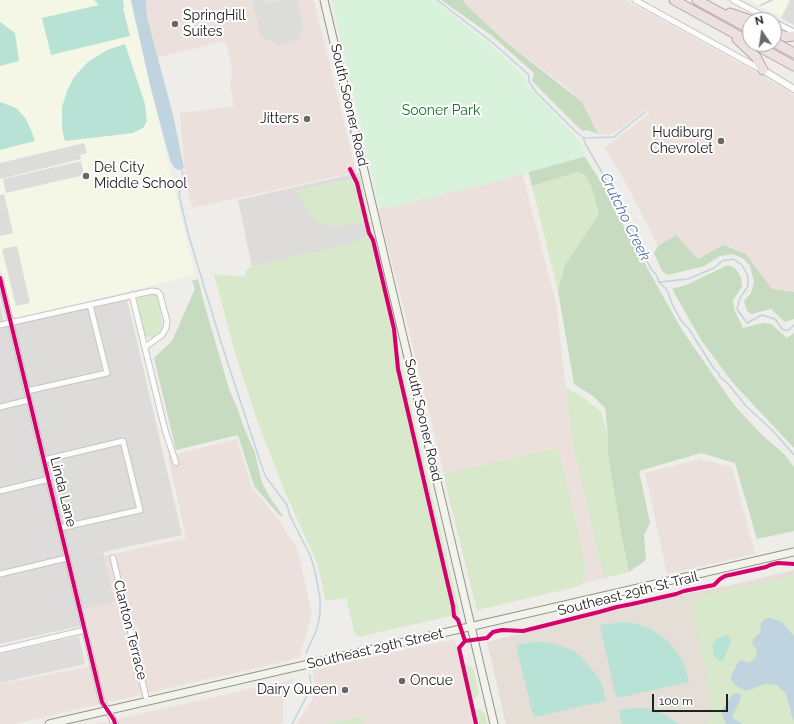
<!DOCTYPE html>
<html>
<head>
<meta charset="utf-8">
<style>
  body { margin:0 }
  #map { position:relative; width:794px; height:724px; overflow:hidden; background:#eeede9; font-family:Raleway,sans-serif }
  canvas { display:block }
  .north { position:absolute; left:742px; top:12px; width:40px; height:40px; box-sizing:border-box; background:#fff; border:1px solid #a6a6a6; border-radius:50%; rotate:347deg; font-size:11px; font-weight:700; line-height:16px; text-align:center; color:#202020 }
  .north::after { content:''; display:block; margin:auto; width:14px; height:18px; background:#686866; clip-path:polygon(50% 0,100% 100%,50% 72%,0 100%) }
  .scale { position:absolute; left:652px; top:694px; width:76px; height:18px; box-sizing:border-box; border:2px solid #202020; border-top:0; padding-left:5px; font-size:12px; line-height:14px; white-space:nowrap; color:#202020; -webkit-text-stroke:3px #fff; paint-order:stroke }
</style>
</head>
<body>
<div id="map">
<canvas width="794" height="724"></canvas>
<div class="north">N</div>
<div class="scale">100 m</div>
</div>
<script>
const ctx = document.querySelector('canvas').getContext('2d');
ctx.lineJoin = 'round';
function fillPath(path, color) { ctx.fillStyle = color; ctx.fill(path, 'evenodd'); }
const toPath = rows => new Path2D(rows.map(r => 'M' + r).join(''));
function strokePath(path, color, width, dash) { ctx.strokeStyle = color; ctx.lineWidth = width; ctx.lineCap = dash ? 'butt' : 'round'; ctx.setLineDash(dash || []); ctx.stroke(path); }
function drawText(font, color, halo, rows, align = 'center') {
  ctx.font = font + ' Raleway,sans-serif'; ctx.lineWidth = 4; ctx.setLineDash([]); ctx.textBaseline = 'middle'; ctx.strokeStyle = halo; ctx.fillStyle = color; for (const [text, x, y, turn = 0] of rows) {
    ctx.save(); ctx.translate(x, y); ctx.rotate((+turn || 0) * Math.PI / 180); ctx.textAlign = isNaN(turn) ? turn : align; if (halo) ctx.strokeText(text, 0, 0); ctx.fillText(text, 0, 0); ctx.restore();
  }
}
fillPath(toPath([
  [357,173,360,177,373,240,252,267,238,200],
  [127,299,182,535,103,552,115,602,76,611,80,626,0,644,0,303,5,327],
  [79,636,85,664,0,683,0,654]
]), '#dddcda');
fillPath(toPath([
  [146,0,314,0,356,172,192,208,185,178,180,113,234,106,230,87,232,72,231,63,225,41,158,57,147,17],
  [463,0,625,0,754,71,794,95,794,292,772,289,746,254,723,245,698,259,676,235,658,246,623,178,604,148,649,114,646,109,617,132,607,135,598,134,582,102,561,83,507,43,464,3],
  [522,173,556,303,566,388,580,395,601,412,608,435,608,455,620,528,629,572,477,610,399,290,378,208],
  [237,439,252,488,278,518,286,533,297,547,312,614,299,658,14,724,0,724,0,684,97,665,84,609,115,602,104,556,186,538,168,456],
  [700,459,732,467,755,554,667,574,645,473],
  [455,639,475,724,364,724,362,716,326,724,296,724,311,702,316,688,312,670],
  [294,679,283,699,283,721,280,724,95,724]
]), '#ebe0dc');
fillPath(toPath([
  [0,0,130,0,195,275,17,318,12,315,0,266],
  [749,0,794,0,794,23]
]), '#f4f6e6');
fillPath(toPath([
  [252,0,263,0,264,4,283,0,297,0,304,31,299,33,301,38,277,46,275,42,261,37,255,13,259,12,259,11,255,11],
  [790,0,794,0,794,25,781,18],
  [84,143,87,153,80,155,81,159,0,179,0,163],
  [81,161,84,175,6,193,3,179],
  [4,194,13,233,0,236,0,195],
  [17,246,30,303,16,306,2,249]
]), '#dcdcda');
fillPath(toPath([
  [794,570,794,724,506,724,487,642,672,596,731,585]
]), '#e5ded7');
fillPath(toPath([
  [578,172,585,175,591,186,599,214,565,265,558,291,532,186],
  [360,177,370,223,364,224,353,224,333,226,316,220,309,213,296,190],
  [369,232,371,232,372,233,394,335,460,614,358,637,355,634,346,598,326,601,317,563,285,492,258,423,236,356,214,274,245,277,245,271,249,268,300,255,351,244,362,240],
  [153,293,157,296,159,301,162,322,162,327,160,331,155,336,148,338,145,335,137,301,138,296],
  [566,388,580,395,601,412,608,435,608,455,620,528,629,572,604,578,573,445],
  [558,448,585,563,585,577,582,584,576,587,477,610,443,474],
  [794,576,794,724,706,724,712,703,693,613,694,601,705,595],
  [468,665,473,668,479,693,476,698,471,699,464,666],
  [479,709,484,712,488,724,477,724,473,710],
  [362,716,364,724,326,724]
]), '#d7e9ca');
fillPath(toPath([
  [441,0,463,0,464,3,507,43,582,102,598,134,587,130,582,131,532,81,534,73,491,35],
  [579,148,610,196,613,207,682,330,734,405,761,434,785,455,794,467,794,531,757,539,735,463,701,453,639,471,650,523,644,535,646,560,629,572,620,528,608,455,608,435,605,408,593,396,574,384,558,291,565,265,599,214,591,186,585,175,578,172,532,186,526,162],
  [676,235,698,259,723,245,746,254,772,289,794,292,794,319,785,322,771,309,751,314,747,311,744,301,751,293,754,282,750,266,744,259,733,254,720,256,704,266,668,275,662,271,654,253,658,246],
  [728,265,735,268,741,277,742,287,733,300,734,309,743,328,763,323,771,324,787,338,794,333,794,448,733,383,701,340,672,289,686,285],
  [198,279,204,303,229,389,238,410,244,428,255,453,262,483,271,499,283,516,280,516,254,486,238,435,176,450,154,358,172,341,195,289,192,281]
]), '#c6dbc0');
fillPath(toPath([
  [332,0,435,0,440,5,486,41,524,76,527,85,579,140,587,156,482,185,386,208,379,206]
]), '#d9f2dc');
fillPath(toPath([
  [94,0,123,0,124,8,123,8,130,36,51,55,42,18,99,5],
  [0,22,15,33,19,61,0,66],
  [125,44,145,104,147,121,143,128,133,133,65,141,62,129,62,107,67,91,74,77,88,62,107,50],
  [0,102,16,108,26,119,31,130,35,141,0,150],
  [624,622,632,623,649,628,667,640,680,656,685,667,689,682,622,697,618,697,615,693,600,625],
  [724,635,728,635,731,641,723,661,720,661,714,656,712,646,716,639],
  [532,642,545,642,558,645,572,650,580,656,595,673,601,682,606,701,539,716,534,716,532,712,516,645],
  [633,708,647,708,660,712,679,724,622,724,619,710]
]), '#b8e2d5');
fillPath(toPath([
  [131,0,146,0,147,17,173,115,184,168,178,170,174,167,170,160,150,85],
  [770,618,782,622,794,636,794,721,791,714,790,708,786,694,777,685,765,684,746,691,737,686,731,680,731,676,739,661,742,660,750,663,756,656,757,650,752,643,753,639,760,633,761,623,765,619],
  [737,693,741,695,741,698,732,717,742,724,726,724,721,712,732,695]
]), '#bfd4de');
strokePath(toPath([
  [437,0,493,43,529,75,529,82,536,92,575,131,584,138,584,140,587,147,614,193,651,269,657,276,659,282,667,290,672,304,680,319,689,329,714,369,719,373,719,376,729,385,746,406,772,430,794,455],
  [761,5,772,0],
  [584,138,614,137,645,112],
  [181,168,183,175,179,195,188,233,220,339,261,464,266,477,287,505,290,516,310,555,315,571,320,598,320,614,317,629,306,653],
  [660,282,688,279,714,268,722,261,733,259,742,265,748,276,748,286,740,298,737,309,747,323,762,315,775,319,783,330,789,330,794,325],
  [292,724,311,688,310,675]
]), '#bfd4de', 1.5);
const minor = toPath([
  [635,0,762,70],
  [733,0,771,20],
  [774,22,794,32],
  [0,278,102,702,108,710],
  [132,295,165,430,176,463],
  [0,325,152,291,158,292,160,295,167,321,166,328,162,335,145,347],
  [27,391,107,373,90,305],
  [0,407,29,400],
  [44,460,123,441,140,510,60,528],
  [0,491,49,479],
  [113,558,147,701],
  [0,574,67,558],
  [0,650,85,630]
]);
const tertiary = toPath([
  [763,70,794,89],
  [108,710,115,724]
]);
const secondary = toPath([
  [324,0,494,724],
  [49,724,794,552]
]);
const motorway = toPath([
  [674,0,750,42],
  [697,0,750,29],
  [730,13,750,20],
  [774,31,786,37,794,36],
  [737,39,756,57,763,70],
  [774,42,794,53],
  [754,44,794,66]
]);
strokePath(minor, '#c5c5c3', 7);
strokePath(tertiary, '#c5c5c3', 8);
strokePath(secondary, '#939782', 9);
strokePath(motorway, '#c1a2a7', 11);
strokePath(minor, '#fcfcfc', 5);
strokePath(tertiary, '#fcfcfc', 6);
strokePath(secondary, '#f1f3ec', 7);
strokePath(motorway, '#eae1e0', 9);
strokePath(toPath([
  [350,169,357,183,369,233,373,240,394,329,398,369,445,572,453,606,454,616,458,620,465,641,459,648,476,724],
  [0,278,102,702,114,720,115,724],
  [465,641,487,638,493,632,502,630,523,631,599,612,617,607,632,604,676,594,684,591,714,585,720,579,725,576,766,567,770,565,778,563,794,564]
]), '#d6006c', 4);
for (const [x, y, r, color] of [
  [175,24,4,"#686866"],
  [307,119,4,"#686866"],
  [721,141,4,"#686866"],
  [86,176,4,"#686866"],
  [402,681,4,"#686866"],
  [345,690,4,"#686866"]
]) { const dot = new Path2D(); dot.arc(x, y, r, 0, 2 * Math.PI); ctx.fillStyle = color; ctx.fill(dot); strokePath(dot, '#fff', 1.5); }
drawText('14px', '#202020', '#fff', [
  ["SpringHill",183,16],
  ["Suites",183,32],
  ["Jitters",299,119,"right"],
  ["Hudiburg",713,133,"right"],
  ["Chevrolet",713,149,"right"],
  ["Del City",94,168],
  ["Middle School",94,184],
  ["Oncue",410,681],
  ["Dairy Queen",337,690,"right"]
], 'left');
drawText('14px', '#202020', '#fff', [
  ["South Sooner Road",349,105,77],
  ["South Sooner Road",423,420,77],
  ["Linda Lane",63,492,76],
  ["Southeast 29th St Trail",628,594,-14],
  ["Clanton Terrace",130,630,76],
  ["Southeast 29th Street",375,649,-13]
]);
drawText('14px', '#14782a', '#fff', [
  ["Sooner Park",441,111]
]);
drawText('italic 15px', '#5372a9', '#fff', [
  ["Crutcho Creek",625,217,64]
]);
</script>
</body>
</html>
